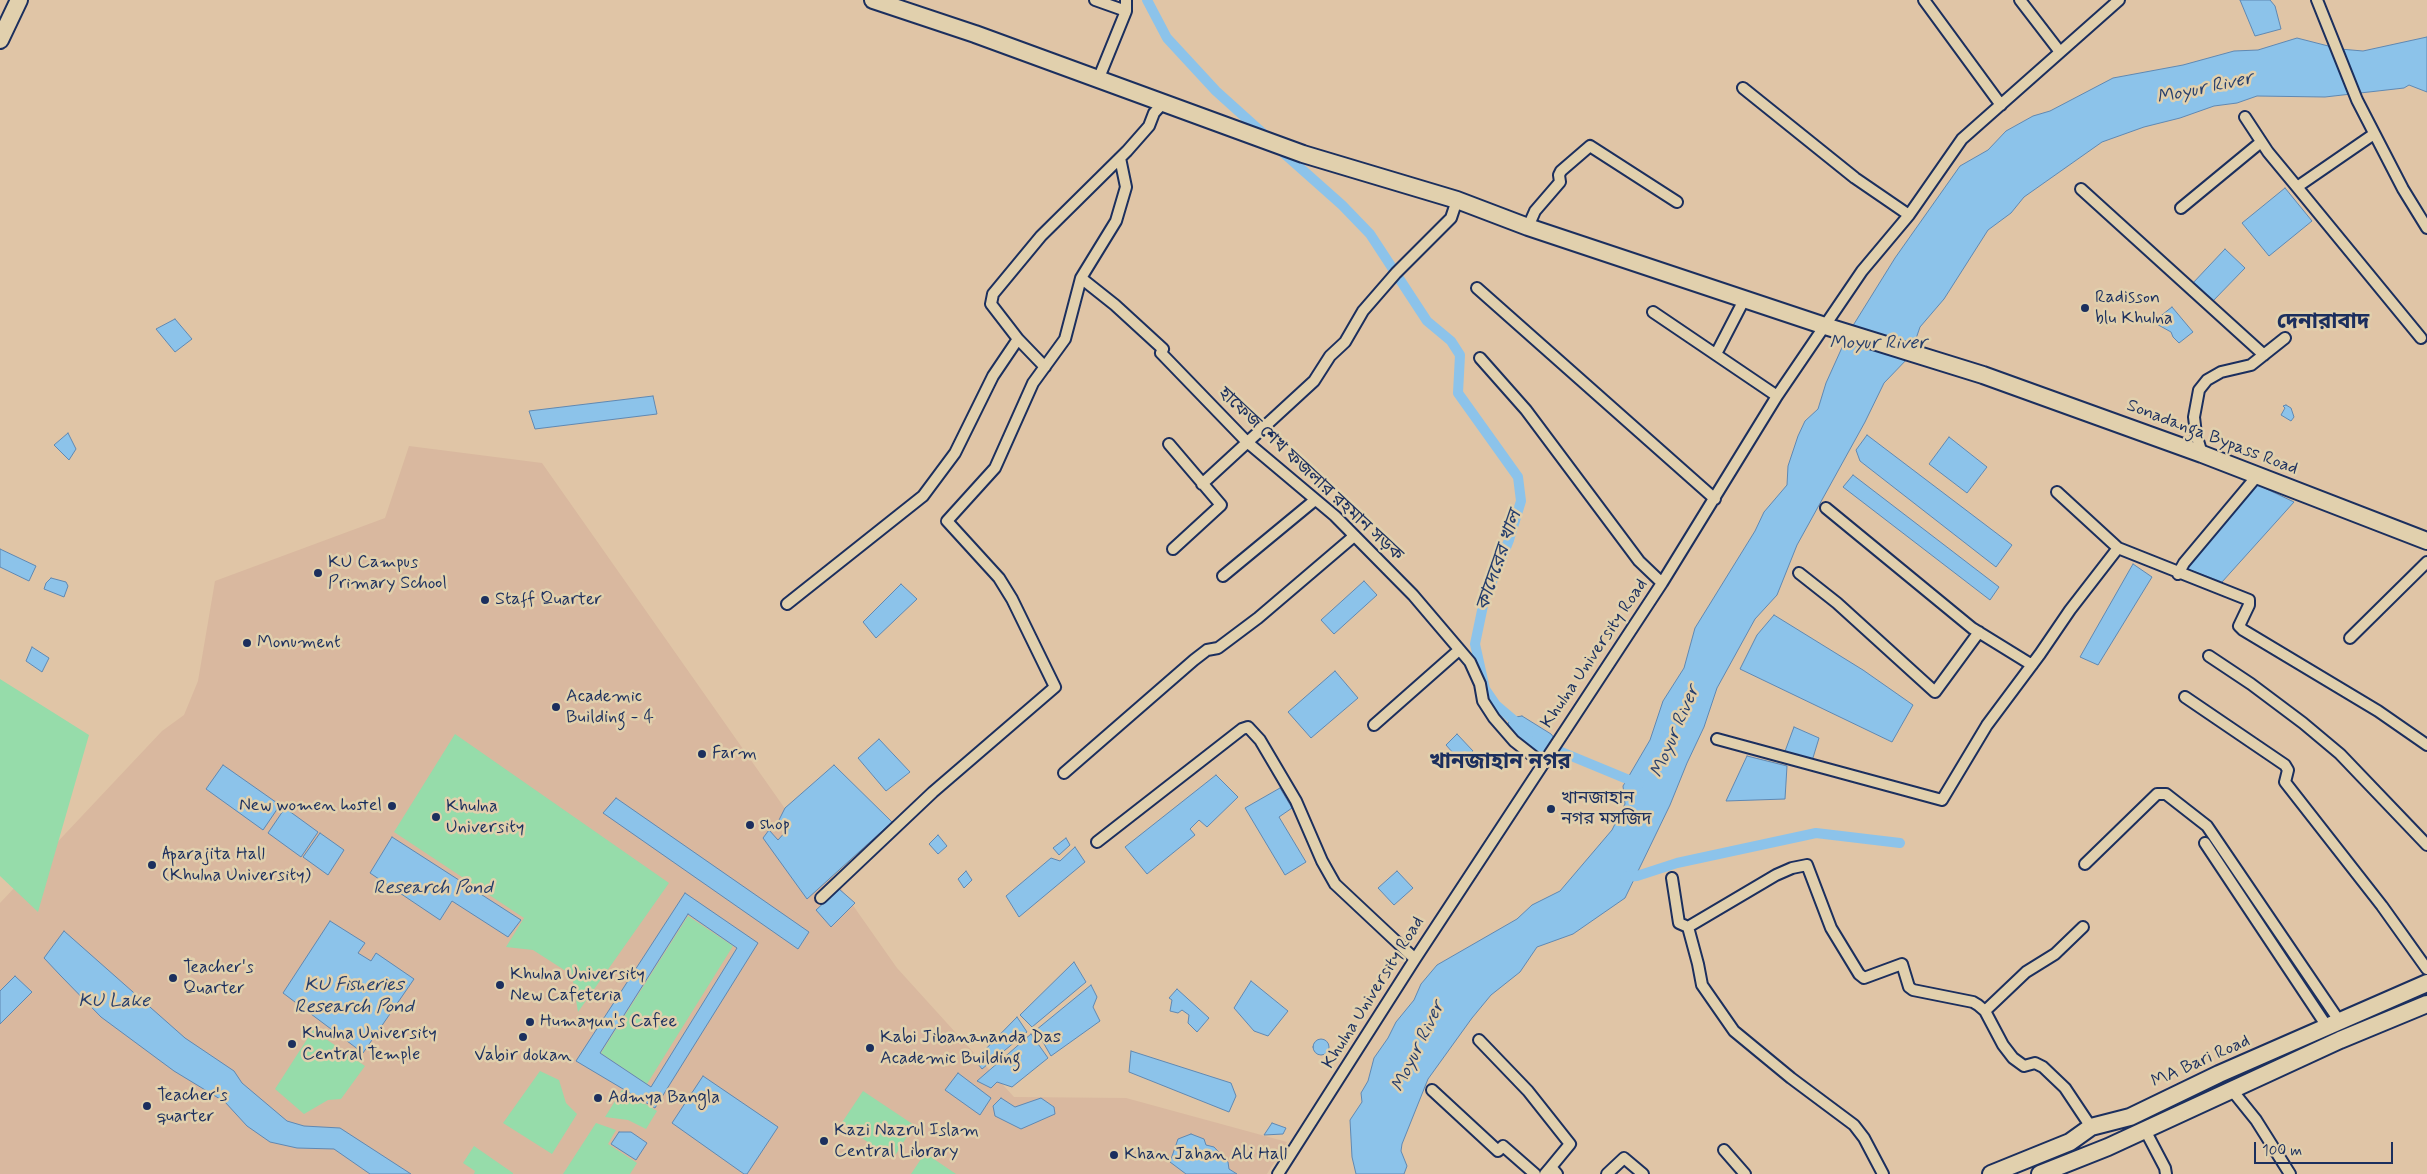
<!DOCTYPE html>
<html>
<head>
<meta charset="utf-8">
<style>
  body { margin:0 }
  #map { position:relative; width:2427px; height:1174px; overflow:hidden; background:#e0c5a6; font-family:Mynerve,sans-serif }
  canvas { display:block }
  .scale { position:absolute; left:2254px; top:1142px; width:139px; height:22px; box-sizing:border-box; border:2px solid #1b2f5e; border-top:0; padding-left:6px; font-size:15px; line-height:18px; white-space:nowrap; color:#1b2f5e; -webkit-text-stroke:4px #e1d0ad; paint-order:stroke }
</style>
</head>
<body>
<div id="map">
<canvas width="2427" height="1174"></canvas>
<div class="scale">100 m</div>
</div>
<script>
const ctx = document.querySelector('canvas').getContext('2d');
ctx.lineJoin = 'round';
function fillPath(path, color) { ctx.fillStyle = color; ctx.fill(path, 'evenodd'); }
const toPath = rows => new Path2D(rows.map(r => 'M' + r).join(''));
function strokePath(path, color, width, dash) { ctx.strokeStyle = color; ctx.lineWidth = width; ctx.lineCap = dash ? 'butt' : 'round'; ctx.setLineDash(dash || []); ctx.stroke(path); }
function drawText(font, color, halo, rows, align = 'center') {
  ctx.font = font + ' Mynerve,"Noto Sans Bengali",sans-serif'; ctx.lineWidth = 5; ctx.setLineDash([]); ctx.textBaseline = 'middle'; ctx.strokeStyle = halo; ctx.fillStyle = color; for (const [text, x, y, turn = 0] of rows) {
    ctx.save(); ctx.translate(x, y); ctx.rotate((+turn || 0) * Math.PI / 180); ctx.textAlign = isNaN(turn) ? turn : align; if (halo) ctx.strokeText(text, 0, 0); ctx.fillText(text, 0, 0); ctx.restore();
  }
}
fillPath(toPath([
  [409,446,542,463,897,968,1014,1097,1126,1098,1287,1142,1267,1174,0,1174,0,903,162,731,184,715,198,681,215,581,385,518]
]), '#d9b89f');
fillPath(toPath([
  [0,679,89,735,38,912,0,876],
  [455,734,669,883,578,1012,572,975,533,950,506,947,524,918,394,832],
  [688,916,733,946,647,1084,601,1053],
  [313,1030,365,1066,341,1099,328,1100,304,1114,275,1089],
  [540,1071,559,1080,566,1103,577,1114,552,1154,503,1123],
  [622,1090,657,1111,646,1129,628,1120,605,1117],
  [863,1091,914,1125,893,1159,841,1124],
  [596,1123,616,1130,608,1144,637,1163,630,1174,563,1174],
  [474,1146,513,1173,513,1174,474,1174,475,1171,463,1163],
  [925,1153,956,1174,911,1174]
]), '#96dcaa');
const water = toPath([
  [2240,0,2270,0,2275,6,2281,29,2255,36,2240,0],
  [2427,37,2427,92,2409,85,2404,88,2325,97,2257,96,2237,103,2214,106,2180,118,2144,127,2102,142,2024,197,2011,213,1988,230,1944,299,1920,327,1910,356,1884,383,1865,422,1797,545,1777,595,1755,619,1717,688,1704,727,1687,763,1670,805,1625,898,1573,934,1537,947,1520,972,1491,995,1472,1018,1428,1079,1402,1144,1401,1151,1407,1166,1404,1174,1356,1174,1352,1157,1350,1120,1362,1102,1361,1093,1368,1081,1374,1058,1388,1038,1396,1022,1414,1000,1421,984,1437,965,1517,919,1532,905,1560,891,1612,830,1625,804,1623,786,1650,740,1663,701,1684,668,1695,628,1755,531,1764,512,1787,485,1788,466,1798,436,1805,421,1818,409,1826,383,1849,332,1895,258,1960,166,1988,150,2006,131,2033,116,2050,111,2113,78,2183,65,2234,51,2258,50,2297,38,2340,49,2363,51,2427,37],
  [2285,188,2312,221,2269,256,2242,223,2285,188],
  [2225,249,2245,268,2212,302,2192,284,2225,249],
  [2172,307,2193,332,2179,343,2173,337,2171,332,2153,322,2172,307],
  [175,319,192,339,175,352,156,329,175,319],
  [653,396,657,414,535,429,529,411,653,396],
  [2286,405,2291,408,2294,417,2291,421,2281,415,2285,408,2283,406,2286,405],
  [68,433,76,449,69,460,54,445,68,433],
  [1867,435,2012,545,1996,567,1860,461,1856,450,1867,435],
  [1949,437,1987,467,1967,493,1929,464,1949,437],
  [1853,475,1999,587,1990,600,1843,487,1853,475],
  [2256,484,2294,502,2222,582,2182,567,2256,484],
  [0,549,36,566,29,581,0,567,0,549],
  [2133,564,2152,577,2098,665,2080,657,2133,564],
  [51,578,66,582,68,586,64,597,44,589,46,583,51,578],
  [1364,581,1377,595,1334,634,1321,620,1364,581],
  [901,584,917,599,876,638,863,622,901,584],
  [1774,615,1863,670,1913,705,1892,742,1740,669,1757,635,1774,615],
  [32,647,49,658,42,672,26,661,32,647],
  [1335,671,1358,698,1311,738,1288,712,1335,671],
  [1522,716,1551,734,1555,739,1554,743,1547,746,1548,752,1544,755,1538,753,1515,737,1508,728,1508,723,1516,717,1522,716],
  [1794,727,1819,738,1812,761,1784,754,1794,727],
  [1457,734,1473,751,1461,762,1446,745,1457,734],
  [879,739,910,772,886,791,858,758,879,739],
  [1747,756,1787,766,1785,799,1726,801,1747,756],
  [223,765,280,805,263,830,206,789,223,765],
  [834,765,892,822,807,899,763,838,769,830,778,840,787,830,779,820,785,808,834,765],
  [1216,775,1238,797,1207,827,1199,820,1190,829,1195,835,1147,874,1125,847,1216,775],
  [1280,788,1292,808,1279,817,1306,862,1285,875,1245,808,1280,788],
  [616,798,809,932,798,949,603,813,616,798],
  [285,808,318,832,301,857,268,833,285,808],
  [320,833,344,850,328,875,303,857,320,833],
  [938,835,947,846,938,854,929,844,938,835],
  [392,837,521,920,508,937,452,901,440,920,370,873,392,837],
  [1066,838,1070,845,1059,855,1053,848,1066,838],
  [1075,847,1085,862,1019,917,1006,896,1051,858,1060,861,1075,847],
  [966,871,972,880,964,888,958,879,966,871],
  [1397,871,1413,888,1394,905,1378,888,1397,871],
  [839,889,855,903,831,927,816,910,839,889],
  [685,893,758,943,655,1108,576,1061,685,893],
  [688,914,737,948,651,1087,600,1053,688,914],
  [330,921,365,943,358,953,371,961,376,953,414,979,363,1053,283,993,330,921],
  [64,931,185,1038,234,1071,242,1083,287,1121,304,1126,340,1128,411,1174,370,1174,334,1149,297,1148,270,1142,247,1126,225,1102,174,1071,101,1017,60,975,44,958,64,931],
  [1074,962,1086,982,1032,1027,1020,1015,1074,962],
  [15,976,32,992,0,1024,0,991,15,976],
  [1251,981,1288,1011,1268,1036,1254,1031,1234,1008,1251,981],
  [1091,985,1097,997,1093,1007,1100,1021,1051,1056,1036,1030,1091,985],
  [1177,989,1209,1018,1197,1032,1188,1023,1189,1015,1182,1010,1178,1013,1170,1011,1172,1000,1169,998,1177,989],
  [1017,1017,1027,1032,982,1069,975,1060,1017,1017],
  [1031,1034,1048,1058,1012,1087,997,1082,991,1088,977,1081,1031,1034],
  '1313 1047a8 8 0 1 1 16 0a8 8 0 1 1-16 0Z',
  [1131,1051,1231,1083,1236,1096,1229,1112,1129,1072,1131,1051],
  [958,1073,991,1098,980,1115,945,1090,958,1073],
  [703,1076,778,1127,747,1174,744,1174,672,1123,703,1076],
  [1001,1098,1015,1107,1041,1098,1054,1107,1055,1114,1021,1129,995,1116,993,1106,1001,1098],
  [1272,1123,1286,1128,1283,1134,1264,1135,1272,1123],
  [619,1132,631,1132,647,1143,636,1160,611,1144,619,1132],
  [1191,1134,1204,1139,1206,1145,1214,1147,1228,1162,1229,1169,1237,1174,1186,1174,1170,1162,1178,1139,1191,1134]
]);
fillPath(water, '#8cc3ea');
strokePath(water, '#5f88b2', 1);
strokePath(toPath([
  [1147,0,1167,38,1216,91,1267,137],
  [1279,149,1342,205,1370,234,1427,321,1451,341,1460,355,1458,393,1518,477,1521,501,1509,540,1484,601,1475,644,1485,689,1496,705,1523,728],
  [1537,738,1547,746,1639,784],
  [1625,877,1637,876,1677,863,1816,833,1900,843]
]), '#8cc3ea', 10);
const minor = toPath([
  [1095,0,1126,11],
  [1924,0,2001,105],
  [2020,0,2060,52],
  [2317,0,2357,100,2403,189,2427,228],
  [1098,80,1126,11,1126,0],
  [1743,88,1855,178,1909,215],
  [2245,117,2268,152,2297,187],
  [2374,134,2297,187,2421,338],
  [2081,189,2264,355],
  [2181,208,2261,142],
  [1528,227,1535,211,1560,182,1559,175,1561,171,1590,146,1677,202],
  [1081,278,1115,305,1163,349,1161,353,1247,442,1335,516,1413,595,1470,662,1480,684,1483,701,1494,718,1514,741,1542,763],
  [1477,288,1715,499],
  [1653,312,1777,396],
  [1018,339,1045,367],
  [1716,354,1745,298],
  [1480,358,1526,410,1639,561,1662,583],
  [1169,444,1221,505,1173,549],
  [2202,454,2196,434,2194,417,2199,390,2207,380,2221,372,2251,365,2285,338],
  [1202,484,1314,381,1330,356,1345,342,1363,311,1396,273,1451,218,1457,200],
  [2057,492,2118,548,2249,600,2249,605,2239,626,2243,630,2378,711,2427,745],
  [1826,508,1972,628,2032,665],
  [1799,573,1837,603,1935,692,1979,632],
  [2178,574,2184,563,2257,476],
  [1223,576,1315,500],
  [787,604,923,496,955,453,993,376,1018,339,991,304,993,294,1041,236,1127,151,1149,126,1154,113,1164,102],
  [2350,638,2427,562],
  [2209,656,2251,684,2303,723,2340,754,2427,845],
  [2185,697,2285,765,2288,770,2285,782,2382,906,2427,969],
  [1374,725,1459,650],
  [1717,739,1942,800,1987,725,2040,654,2070,610,2118,548],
  [1064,773,1194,660,1207,650,1218,648,1258,618,1353,537],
  [1097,842,1242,729,1248,727,1260,740,1296,801,1322,861,1335,884,1415,959],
  [2205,843,2328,1028],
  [2085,864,2157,794,2166,794,2207,826,2340,1022],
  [1672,878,1679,923,1688,927,1698,964,1702,985,1734,1031,1791,1078,1854,1125,1864,1138,1883,1174],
  [821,898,933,792,1055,687,1012,599,999,578,947,521,995,468,1033,383,1065,339,1081,278,1116,221,1126,187,1120,158],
  [1688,927,1776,875,1792,868,1807,865,1831,928,1859,974,1864,978,1902,964,1909,987,1913,990,1973,1002,1978,1005,1985,1011,2003,1045,2013,1058,2024,1066,2035,1063,2043,1067,2065,1088,2091,1127],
  [1985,1011,2026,972,2055,954,2083,927],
  [1479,1040,1528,1091,1570,1144,1551,1167],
  [2231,1089,2256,1120,2290,1174],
  [1432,1090,1498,1151,1503,1146,1535,1174],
  [2145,1130,2165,1168,2166,1174],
  [1724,1150,1745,1174],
  [1278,1174,1415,959,1662,583,1777,396,1862,271,1909,215,1962,139,2119,0],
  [1545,1174,1551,1167,1557,1174],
  [1607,1174,1624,1158,1643,1174]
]);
const primary = toPath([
  [873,0,975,34,1303,154,1457,200,1528,227,1825,326,1983,375,2202,454,2427,541],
  [1991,1174,2070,1142,2091,1127,2130,1117,2219,1074,2427,983],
  [2040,1174,2108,1147,2340,1040,2427,1004]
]);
const trunk = toPath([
  [0,40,19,0]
]);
strokePath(minor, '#1b2f5e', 14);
strokePath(primary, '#1b2f5e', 20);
strokePath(trunk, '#1b2f5e', 20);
strokePath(minor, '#e1d0ad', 10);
strokePath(primary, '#e1d0ad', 16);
strokePath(trunk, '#e1d0ad', 16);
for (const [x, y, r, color] of [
  [2085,308,5,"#1b2f5e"],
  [318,573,5,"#1b2f5e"],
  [485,600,5,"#1b2f5e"],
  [247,643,5,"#1b2f5e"],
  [556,707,5,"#1b2f5e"],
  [702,754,5,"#1b2f5e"],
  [392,806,5,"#1b2f5e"],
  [1551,809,5,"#1b2f5e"],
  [436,817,5,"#1b2f5e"],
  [750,825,5,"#1b2f5e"],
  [152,865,5,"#1b2f5e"],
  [173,978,5,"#1b2f5e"],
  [500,985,5,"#1b2f5e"],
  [530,1022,5,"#1b2f5e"],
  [523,1037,5,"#1b2f5e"],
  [292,1044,5,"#1b2f5e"],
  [870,1048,5,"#1b2f5e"],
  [598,1098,5,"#1b2f5e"],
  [147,1106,5,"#1b2f5e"],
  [824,1141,5,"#1b2f5e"],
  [1114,1155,5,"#1b2f5e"]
]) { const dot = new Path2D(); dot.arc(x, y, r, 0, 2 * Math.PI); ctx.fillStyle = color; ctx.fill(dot); strokePath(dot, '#e1d0ad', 2); }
drawText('18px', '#1b2f5e', '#e1d0ad', [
  ["Radisson",2095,298],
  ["blu Khulna",2095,319],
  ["KU Campus",328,563],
  ["Primary School",328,584],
  ["Staff Quarter",495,600],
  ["Monument",257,643],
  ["Academic",566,697],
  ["Building - 4",566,718],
  ["Farm",712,754],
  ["খানজাহান",1561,799],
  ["নগর মসজিদ",1561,820],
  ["New women hostel",382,806,"right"],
  ["Khulna",446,807],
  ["University",446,828],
  ["shop",760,825],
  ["Aparajita Hall",162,855],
  ["(Khulna University)",162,876],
  ["Teacher's",183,968],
  ["Quarter",183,989],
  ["Khulna University",510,975],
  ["New Cafeteria",510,996],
  ["Humayun's Cafee",540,1022],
  ["Khulna University",302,1034],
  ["Central Temple",302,1055],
  ["Kabi Jibanananda Das",880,1038],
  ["Academic Building",880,1059],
  ["Vabir dokan",523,1056,"center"],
  ["Teacher's",157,1096],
  ["quarter",157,1117],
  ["Admya Bangla",608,1098],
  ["Kazi Nazrul Islam",834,1131],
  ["Central Library",834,1152],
  ["Khan Jahan Ali Hall",1124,1155]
], 'left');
drawText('18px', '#1b2f5e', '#e1d0ad', [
  ["Sonadanga Bypass Road",2212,438,21],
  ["হাফেজ শেখ ফজলার রহমান সড়ক",1310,475,43],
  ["Khulna University Road",1595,654,-56],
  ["Khulna University Road",1374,993,-58],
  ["MA Bari Road",2201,1062,-24]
]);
drawText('italic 19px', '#263e6c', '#e1d0ad', [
  ["Moyur River",2205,89,-12],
  ["Moyur River",1878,344],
  ["কাদেরের খাল",1500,561,-71],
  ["Moyur River",1676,732,-67],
  ["Research Pond",433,889],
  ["KU Fisheries",354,986],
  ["Research Pond",354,1008],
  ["KU Lake",114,1002],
  ["Moyur River",1419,1047,-64]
]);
drawText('bold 22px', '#1b2f5e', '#e1d0ad', [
  ["দেনারাবাদ",2323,323],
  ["খানজাহান নগর",1500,763]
]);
</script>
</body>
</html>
